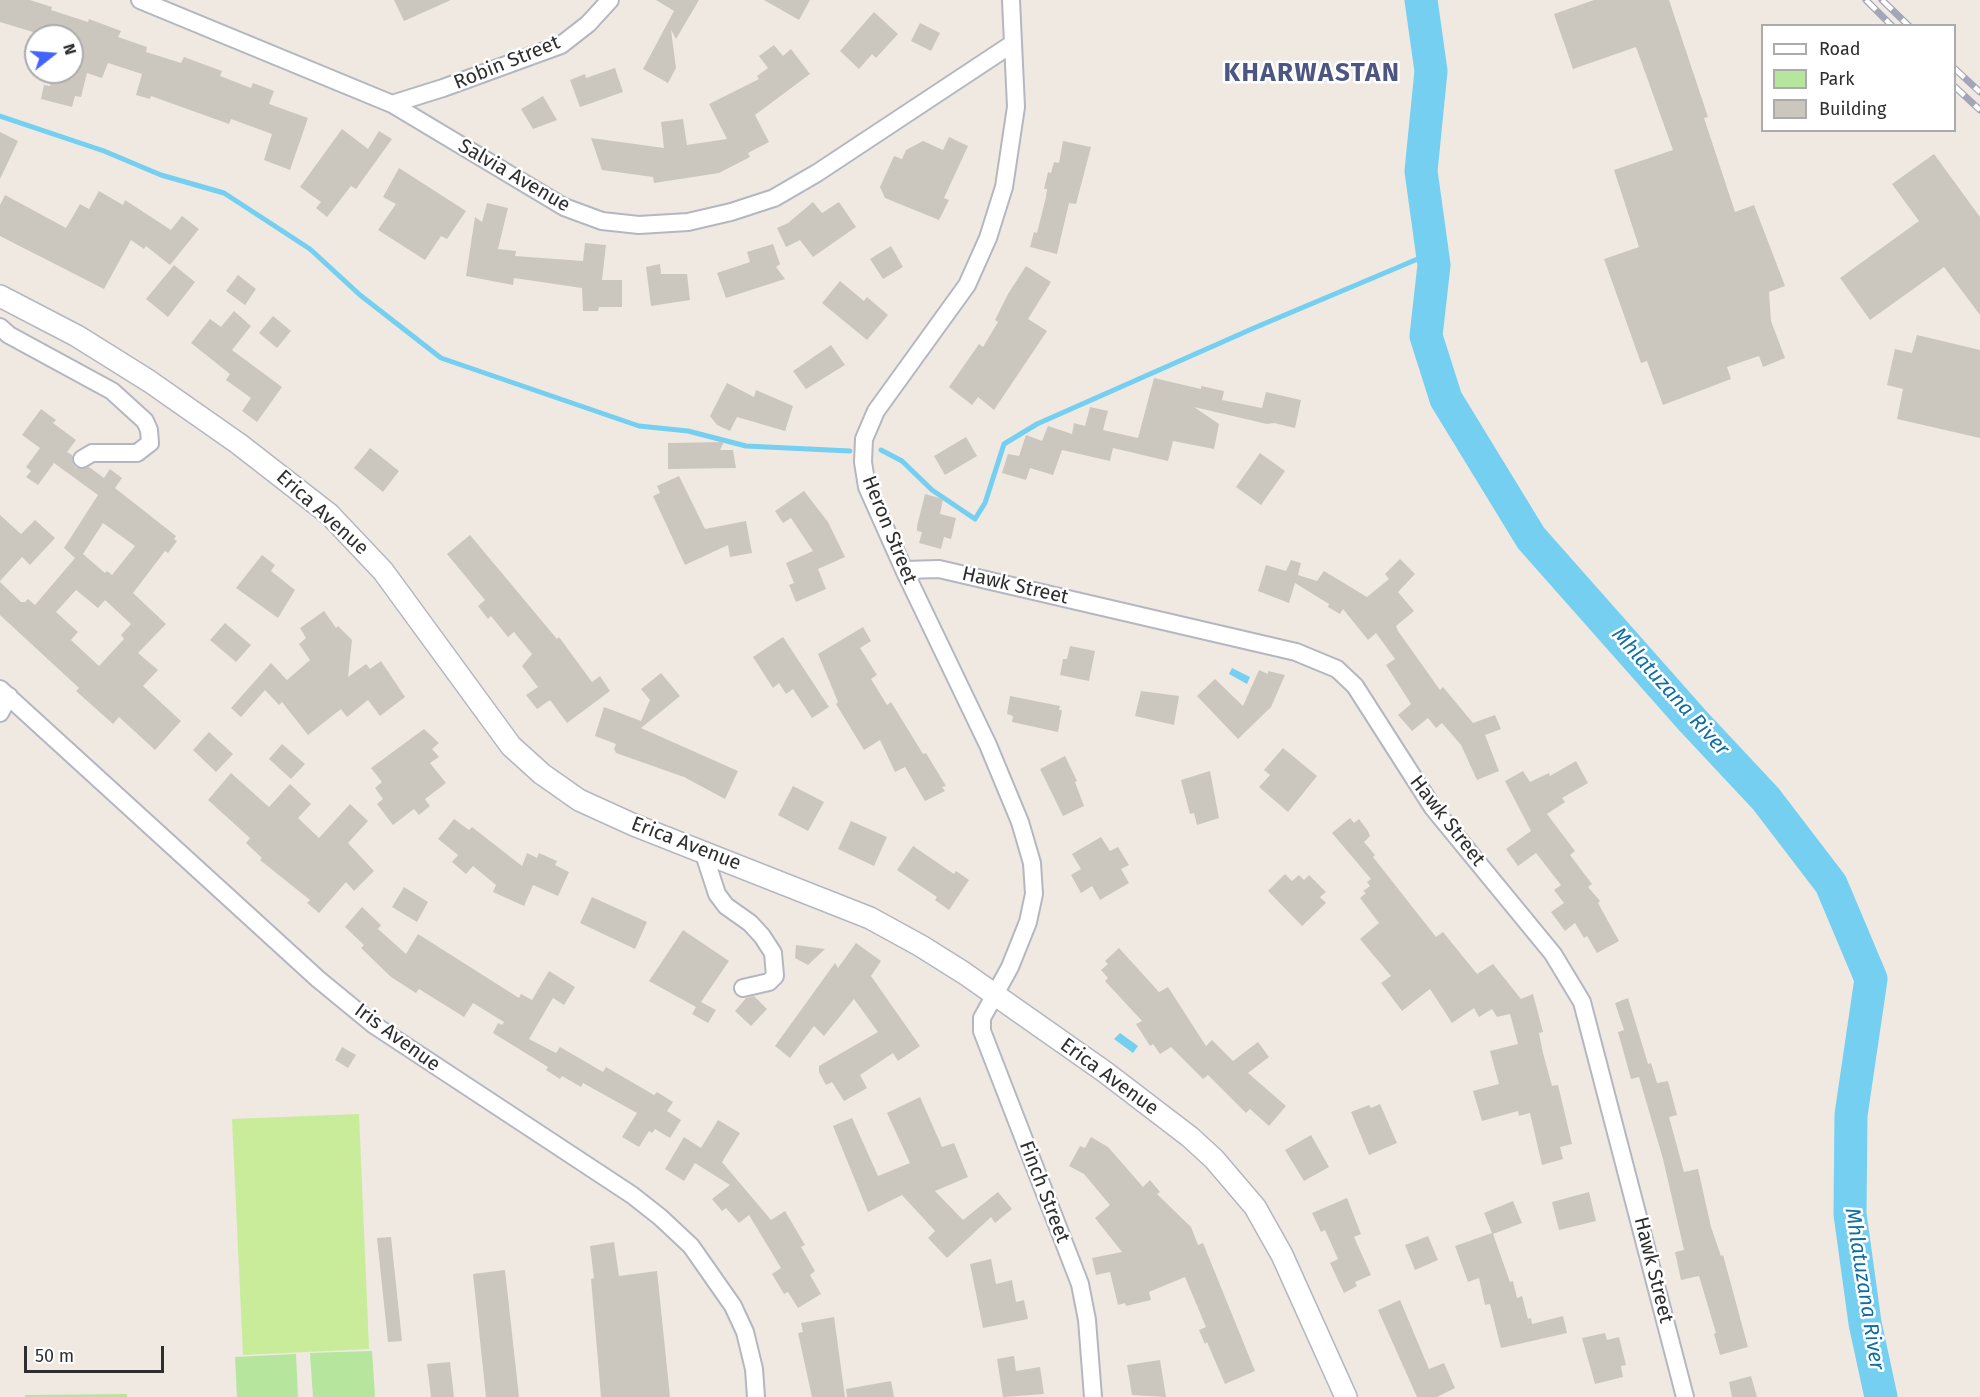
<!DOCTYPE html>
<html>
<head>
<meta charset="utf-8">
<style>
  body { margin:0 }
  #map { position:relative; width:1980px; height:1397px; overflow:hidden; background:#efe9e1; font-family:"Fira Sans",sans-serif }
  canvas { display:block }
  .legend { position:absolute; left:1761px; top:24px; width:195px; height:108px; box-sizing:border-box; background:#fff; border:2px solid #ababab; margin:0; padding:8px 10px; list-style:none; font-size:18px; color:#2e2e2e }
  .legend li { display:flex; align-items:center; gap:12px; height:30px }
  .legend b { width:30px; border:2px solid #ababab }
  .north { position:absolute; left:24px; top:24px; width:60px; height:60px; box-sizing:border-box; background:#fff; border:2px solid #ababab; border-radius:50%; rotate:73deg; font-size:16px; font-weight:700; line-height:24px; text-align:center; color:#2e2e2e }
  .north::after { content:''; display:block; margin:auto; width:21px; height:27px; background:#4264fb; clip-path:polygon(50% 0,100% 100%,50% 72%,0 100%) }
  .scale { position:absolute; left:24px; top:1346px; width:140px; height:27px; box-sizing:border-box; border:3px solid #2e2e2e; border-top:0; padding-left:8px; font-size:18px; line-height:21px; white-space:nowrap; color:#2e2e2e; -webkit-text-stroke:4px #fff; paint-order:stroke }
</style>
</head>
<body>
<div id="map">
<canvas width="1980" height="1397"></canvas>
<ul class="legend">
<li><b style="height:8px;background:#fff"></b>Road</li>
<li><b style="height:16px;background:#b6e59e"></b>Park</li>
<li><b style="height:16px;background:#cbc7bf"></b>Building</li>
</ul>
<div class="north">N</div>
<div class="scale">50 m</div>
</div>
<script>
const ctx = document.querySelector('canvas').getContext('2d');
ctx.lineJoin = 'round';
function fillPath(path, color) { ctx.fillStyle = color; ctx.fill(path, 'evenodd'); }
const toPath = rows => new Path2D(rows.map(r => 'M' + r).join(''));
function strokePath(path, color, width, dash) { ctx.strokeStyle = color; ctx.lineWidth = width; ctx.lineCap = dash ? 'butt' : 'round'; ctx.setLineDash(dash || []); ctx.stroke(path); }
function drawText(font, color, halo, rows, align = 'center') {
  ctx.font = font + ' "Fira Sans",sans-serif'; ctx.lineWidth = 5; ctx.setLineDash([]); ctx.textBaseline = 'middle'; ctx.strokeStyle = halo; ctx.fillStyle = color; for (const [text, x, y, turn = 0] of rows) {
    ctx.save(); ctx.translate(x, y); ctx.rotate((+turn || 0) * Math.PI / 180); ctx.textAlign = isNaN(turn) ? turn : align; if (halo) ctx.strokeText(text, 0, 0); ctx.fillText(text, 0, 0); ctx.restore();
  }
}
fillPath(toPath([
  [372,1351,375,1397,313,1397,310,1353],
  [296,1354,298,1397,237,1397,235,1357],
  [127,1394,127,1397,25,1397,25,1395]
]), '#b6e59e');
fillPath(toPath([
  [359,1114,369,1349,243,1355,232,1119]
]), '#c9ec9a');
fillPath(toPath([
  [1232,668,1250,677,1247,684,1229,674],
  [1120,1033,1138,1046,1133,1053,1114,1039]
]), '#75cff0');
strokePath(toPath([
  [0,116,104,151,161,175,224,193,310,249,360,295,441,358,639,426,688,431,746,446,850,451],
  [881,450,902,461,932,490,975,519,985,503,1004,444,1037,424,1254,328,1432,253]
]), '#75cff0', 5);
strokePath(toPath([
  [1421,0,1431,71,1421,171,1434,265,1426,336,1446,399,1531,538,1693,721,1766,799,1831,884,1871,979,1851,1115,1850,1214,1865,1323,1881,1397]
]), '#75cff0', 33);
fillPath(toPath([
  [0,0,30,0,52,7,51,10,88,22,89,19,121,31,118,37,147,47,146,52,181,63,184,57,222,71,220,76,251,88,253,83,274,91,269,104,308,118,290,170,264,160,272,134,231,119,229,124,151,96,150,99,136,95,142,74,108,63,102,78,87,73,81,97,75,96,72,107,41,99,44,85,50,86,53,72,69,75,72,72,82,43,72,36,46,36,0,22],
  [394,0,451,0,404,21],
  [656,0,699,0,676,39,671,30,676,68,668,83,643,69,674,11],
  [764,0,810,0,799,20],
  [1594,0,1669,0,1708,117,1704,118,1735,212,1754,205,1785,286,1769,292,1771,321,1785,358,1763,367,1759,356,1727,367,1731,379,1663,405,1647,361,1641,363,1604,259,1639,247,1614,170,1673,150,1636,47,1573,69,1554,14],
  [874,12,898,34,876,58,872,54,859,69,840,51],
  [920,23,940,33,931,51,911,41],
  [774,45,783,56,791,49,810,74,755,115,769,142,748,153,750,157,719,173,654,183,653,177,602,170,591,138,664,148,661,122,683,119,687,145,727,139,709,104,759,79,757,76,768,68,759,56],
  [615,68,623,92,580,107,570,80,585,74,586,78],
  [543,96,557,120,533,129,521,109],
  [342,129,368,149,379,131,392,139,356,189,351,186,327,217,316,208,321,202,300,187],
  [0,132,18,141,0,179],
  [949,137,968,146,944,198,949,200,939,220,885,198,880,187,894,156,902,159,906,150,923,141,943,150],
  [1063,141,1091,147,1076,204,1069,203,1057,254,1030,247,1034,232,1037,233,1046,197,1047,189,1044,189,1048,172,1051,173,1054,162,1059,163],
  [1934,154,1980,217,1980,315,1944,267,1870,320,1840,278,1919,221,1892,184],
  [399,168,466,211,447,239,441,236,425,260,378,230,396,204,383,197],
  [99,191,123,205,125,200,171,230,182,216,199,229,170,265,146,246,144,249,131,240,104,289,0,236,0,205,5,195,66,228,80,204,89,209],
  [813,202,822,213,839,202,856,227,813,257,800,240,786,247,777,228,788,223],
  [487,203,508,208,498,249,516,251,515,256,583,261,585,243,606,245,602,280,622,280,622,307,599,307,598,311,583,311,582,288,514,278,513,285,466,276,475,217,482,222],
  [773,244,780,264,776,267,785,279,726,298,717,273,750,262,747,252],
  [891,246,903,267,883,279,870,259],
  [660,264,661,274,687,274,690,300,651,306,646,267],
  [174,265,195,282,168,317,146,299],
  [1026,266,1051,282,1028,319,1047,331,994,410,978,397,972,405,949,387,979,344,983,347,998,322,995,320,1008,294],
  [238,275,256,289,245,305,226,291],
  [840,281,864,301,867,297,888,315,867,340,822,303],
  [234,311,251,326,232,350,282,387,257,422,242,411,251,398,226,380,230,374,191,343,210,319,221,327],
  [273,316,291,331,277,348,259,333],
  [1917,335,1980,350,1980,438,1897,419,1903,389,1887,385,1895,349,1912,353],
  [831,345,845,365,806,389,793,371],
  [1154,378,1201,389,1201,386,1224,391,1222,400,1262,408,1266,392,1301,400,1295,428,1274,423,1267,424,1194,407,1219,424,1214,449,1173,441,1168,461,1113,448,1110,461,1062,450,1053,475,1030,468,1026,480,1002,473,1008,454,1019,456,1026,435,1042,441,1048,426,1072,434,1074,423,1085,426,1090,407,1108,411,1103,430,1138,438],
  [727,383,754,397,756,390,793,406,785,431,737,417,730,431,717,425,710,416],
  [41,409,56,420,53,423,76,440,67,452,72,455,73,464,76,468,89,467,104,478,110,469,122,478,115,488,176,536,174,539,177,541,168,553,165,551,133,593,166,624,138,653,158,670,143,686,181,721,155,750,119,717,113,724,76,691,79,688,0,615,0,582,21,602,25,602,28,599,35,605,75,558,64,548,98,495,54,463,38,485,26,477,31,471,26,467,40,448,22,435],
  [103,523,135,546,112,575,107,571,105,573,83,554],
  [76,590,98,608,105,600,131,624,121,635,124,639,99,666,71,640,78,632,56,612],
  [966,437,977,456,945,475,934,456],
  [724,442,720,450,733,450,736,468,668,469,668,443],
  [370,448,399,471,383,492,354,468],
  [1260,453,1285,471,1261,505,1236,487],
  [679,476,705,529,746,521,752,553,730,557,728,545,685,565,653,496,660,493,657,486],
  [804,491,828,522,845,557,818,569,826,589,796,602,789,585,794,583,786,563,813,551,791,518,783,523,775,511],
  [925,494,943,499,940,514,956,518,951,539,944,537,941,549,919,543,922,532,917,531,917,526],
  [0,515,21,534,35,520,55,538,30,565,22,557,0,581],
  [470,535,557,639,559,637,592,682,600,676,610,691,567,723,550,700,537,709,526,695,538,687,522,666,532,654,514,632,508,637,491,616,488,619,478,606,485,600,447,554],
  [262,555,275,565,271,571,295,590,278,618,236,588],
  [1400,559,1415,574,1398,592,1414,611,1396,626,1398,631,1440,690,1443,687,1473,723,1495,715,1501,729,1485,735,1499,771,1477,780,1461,745,1442,723,1436,728,1428,718,1412,731,1398,715,1411,704,1386,665,1395,659,1376,633,1368,640,1343,609,1340,614,1328,607,1329,604,1295,583,1289,603,1258,591,1266,565,1286,571,1291,560,1301,563,1298,575,1317,581,1324,571,1367,597,1389,579,1385,574],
  [324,611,336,628,338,626,352,640,348,677,366,664,370,669,381,661,405,697,380,716,368,700,347,717,341,709,308,735,282,702,279,705,265,690,241,717,231,708,271,663,287,680,310,660,299,644,306,638,300,628],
  [225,623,251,645,236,662,210,640],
  [863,627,871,641,860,648,877,675,871,679,887,705,891,702,923,754,926,753,946,786,942,787,945,791,925,801,905,767,895,772,880,740,864,750,836,704,838,702,818,654],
  [783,637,829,707,812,718,793,689,786,694,779,683,773,688,753,657],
  [1070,646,1095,651,1089,681,1060,675,1063,659,1067,659],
  [1259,670,1268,674,1268,671,1285,675,1271,707,1238,739,1197,696,1215,679,1243,706],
  [661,673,680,696,641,728,738,771,725,799,684,777,616,753,614,749,616,744,595,736,604,707,641,721,650,700,641,689],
  [1141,691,1179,696,1174,725,1135,716],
  [1010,696,1060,706,1059,710,1062,710,1058,732,1012,722,1013,716,1007,714],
  [424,729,439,743,432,749,439,757,430,763,446,783,425,799,430,806,419,815,414,809,393,825,377,804,383,799,375,788,382,782,371,768],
  [209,732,233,754,216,772,193,750],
  [282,744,305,764,291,779,269,759],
  [1283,748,1317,776,1288,812,1259,787,1270,775,1264,770],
  [1065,756,1077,781,1075,782,1084,806,1063,816,1040,769],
  [1576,761,1588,783,1562,798,1565,802,1547,814,1575,851,1570,855,1592,884,1588,887,1600,901,1598,903,1619,941,1597,953,1587,936,1584,938,1575,923,1565,931,1551,912,1564,903,1554,890,1561,885,1536,853,1518,866,1506,849,1531,831,1505,781,1523,771,1530,782,1549,773,1550,776],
  [1210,771,1219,818,1197,825,1194,813,1190,814,1181,780],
  [231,773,269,807,290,784,311,804,298,818,319,838,350,804,368,821,348,843,374,871,354,891,346,882,319,913,307,903,310,900,260,860,262,858,246,843,250,838,208,800],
  [793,786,824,802,808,831,778,815],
  [1350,818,1354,823,1359,819,1368,831,1370,836,1364,842,1375,855,1373,857,1436,937,1443,932,1477,974,1493,964,1521,999,1533,994,1543,1032,1539,1033,1543,1053,1552,1086,1558,1085,1572,1144,1560,1147,1563,1159,1542,1165,1530,1113,1519,1116,1518,1111,1482,1121,1473,1091,1499,1084,1490,1051,1518,1044,1510,1014,1497,1017,1492,1009,1479,1017,1474,1008,1452,1023,1430,989,1402,1011,1381,983,1391,976,1360,939,1379,923,1360,898,1366,893,1363,891,1370,886,1367,882,1371,879,1332,833],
  [454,819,469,830,472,827,522,866,527,853,537,858,539,853,557,861,555,865,569,872,558,896,533,885,524,906,493,892,496,885,473,866,466,874,452,862,458,855,438,839],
  [851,821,887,837,874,866,838,849],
  [1101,837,1110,851,1118,847,1129,865,1121,869,1129,883,1100,900,1092,886,1081,893,1071,875,1081,869,1072,854],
  [913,846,954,874,956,871,969,880,949,910,935,900,937,897,897,870],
  [1285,874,1292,881,1299,875,1304,880,1309,875,1326,892,1320,897,1326,903,1302,926,1268,891],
  [404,887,428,902,417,922,392,907],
  [592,897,647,922,635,949,580,923],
  [362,907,381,925,378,929,406,954,418,934,519,998,521,994,532,1000,549,971,575,987,564,1005,553,998,529,1039,556,1053,560,1047,603,1072,606,1067,654,1095,657,1092,673,1102,667,1111,681,1120,670,1138,655,1129,652,1133,649,1131,639,1147,622,1137,637,1113,583,1083,581,1087,562,1076,560,1079,546,1070,548,1067,493,1033,498,1023,502,1025,504,1022,473,1003,464,1017,419,989,416,993,391,977,361,948,364,945,345,927],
  [683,930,729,961,701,1002,716,1010,708,1023,692,1014,696,1007,649,981],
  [856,943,881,961,871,976,920,1046,898,1061,893,1053,860,1075,867,1088,844,1101,832,1082,826,1085,819,1072,819,1066,878,1032,854,999,824,1036,814,1026,790,1058,775,1046,835,963,838,968],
  [796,945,825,949,808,965,795,958],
  [1119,948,1159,992,1168,987,1206,1046,1212,1040,1233,1061,1258,1042,1269,1057,1248,1073,1286,1106,1269,1126,1250,1109,1246,1113,1208,1075,1203,1079,1171,1047,1160,1054,1153,1044,1150,1046,1136,1024,1142,1021,1105,981,1108,978,1101,970,1108,964,1105,961],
  [754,996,767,1009,751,1026,735,1011,746,998],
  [1628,998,1648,1064,1651,1063,1657,1083,1668,1081,1677,1115,1669,1117,1684,1172,1698,1169,1711,1227,1721,1256,1723,1255,1748,1347,1720,1355,1714,1334,1716,1333,1699,1276,1681,1280,1675,1252,1684,1250,1663,1159,1639,1077,1631,1079,1618,1032,1624,1030,1615,1003],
  [342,1047,356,1055,348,1068,335,1060],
  [920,1097,942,1147,954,1143,968,1177,935,1191,963,1220,998,1192,1012,1209,995,1223,991,1217,947,1258,928,1238,935,1231,902,1195,868,1212,833,1126,852,1118,878,1176,910,1163,887,1113],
  [1380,1104,1397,1143,1369,1155,1351,1112,1369,1105,1371,1108],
  [718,1120,740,1133,722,1162,771,1220,785,1211,805,1245,801,1247,815,1271,810,1275,821,1294,798,1308,788,1292,784,1294,772,1274,781,1268,749,1215,739,1223,726,1208,722,1211,712,1199,730,1185,695,1163,684,1181,665,1169,684,1137,701,1148],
  [1311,1135,1329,1167,1304,1181,1285,1150],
  [1091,1137,1108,1147,1143,1187,1150,1180,1160,1192,1157,1194,1191,1227,1198,1245,1203,1243,1255,1371,1225,1384,1207,1342,1205,1344,1199,1330,1206,1327,1185,1277,1149,1292,1151,1300,1126,1306,1125,1303,1118,1305,1110,1272,1096,1275,1092,1258,1122,1252,1095,1218,1110,1205,1084,1174,1069,1166,1080,1146,1085,1148],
  [1589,1192,1596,1221,1559,1230,1552,1202],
  [1347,1198,1361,1234,1354,1237,1371,1275,1355,1282,1357,1286,1344,1293,1330,1263,1338,1259,1325,1230,1321,1232,1312,1213],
  [1513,1201,1522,1223,1493,1234,1510,1282,1513,1281,1517,1298,1522,1296,1528,1319,1531,1318,1532,1324,1563,1316,1567,1333,1501,1348,1490,1304,1485,1305,1479,1278,1468,1282,1455,1246,1492,1233,1484,1213],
  [1428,1236,1438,1260,1415,1270,1405,1245],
  [391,1237,402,1341,388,1342,377,1238],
  [614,1242,619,1276,657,1271,670,1397,601,1397,591,1279,594,1278,590,1246],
  [991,1259,996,1284,1012,1280,1016,1302,1024,1300,1028,1319,983,1328,970,1264],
  [505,1270,519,1397,486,1397,473,1274],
  [1400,1300,1429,1369,1444,1363,1455,1388,1437,1397,1417,1397,1378,1310],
  [834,1317,845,1397,812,1397,798,1333,803,1332,801,1323],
  [1605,1333,1607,1340,1619,1337,1626,1365,1621,1366,1623,1377,1595,1384,1582,1338],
  [1014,1356,1016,1371,1040,1367,1044,1394,1003,1397,997,1359],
  [1160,1360,1166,1397,1132,1395,1127,1365],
  [450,1362,454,1397,431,1397,427,1364],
  [1751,1376,1757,1397,1732,1397,1729,1382],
  [891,1381,894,1397,847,1397,846,1389]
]), '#cbc7bf');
const minor = toPath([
  [140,0,392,104,564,207,602,221,639,225,688,222,731,212,774,198,817,173,1012,44],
  [1011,0,1016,107,1004,187,988,238,967,285,876,411,864,439,863,462,867,487,904,570,988,745,1020,822,1032,863,1034,894,1028,922,1010,967,982,1018,982,1031,1080,1284,1087,1320,1093,1397],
  [392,104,443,88,561,45,588,24,610,0],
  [0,327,9,335,112,391,145,421,149,430,150,443,137,453,92,453,82,459],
  [904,570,939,569,1296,652,1337,669,1355,686,1433,808,1553,954,1582,1002,1685,1397],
  [0,689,318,979,374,1025,632,1195,660,1217,691,1246,733,1306,745,1332,754,1369,756,1397],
  [0,713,9,696],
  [703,851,717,894,726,906,750,923,762,936,773,953,775,976,769,982,743,988]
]);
const tertiary = toPath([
  [0,296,77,336,149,381,239,444,329,514,383,571,511,746,542,774,579,800,634,825,870,918,921,946,964,973,1105,1072,1190,1137,1214,1159,1255,1207,1282,1255,1346,1397]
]);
strokePath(minor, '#b4b7c1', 20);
strokePath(tertiary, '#b4b7c1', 24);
strokePath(minor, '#fff', 16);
strokePath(tertiary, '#fff', 21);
const rail = toPath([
  [1866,0,1892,26],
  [1882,0,1909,26],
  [1954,68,1980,92],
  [1954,86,1980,110]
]);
strokePath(rail, '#a3a6b8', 7);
strokePath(rail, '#fff', 4.5, [14]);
drawText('20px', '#2e2e2e', '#fff', [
  ["Robin Street",507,63,-22],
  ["Salvia Avenue",514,176,30],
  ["Erica Avenue",322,513,42],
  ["Heron Street",889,530,68],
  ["Hawk Street",1015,586,13],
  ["Hawk Street",1447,821,52],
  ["Erica Avenue",686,844,21],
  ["Iris Avenue",397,1038,36],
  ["Erica Avenue",1109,1077,36],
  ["Finch Street",1044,1192,69],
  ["Hawk Street",1653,1270,76]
]);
drawText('italic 21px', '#0d6fa3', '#fff', [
  ["Mhlatuzana River",1670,692,48],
  ["Mhlatuzana River",1864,1289,81]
]);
ctx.letterSpacing = '1.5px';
drawText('bold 26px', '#4d5680', '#fff', [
  ["KHARWASTAN",1312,74]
]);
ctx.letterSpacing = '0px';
</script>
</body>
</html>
